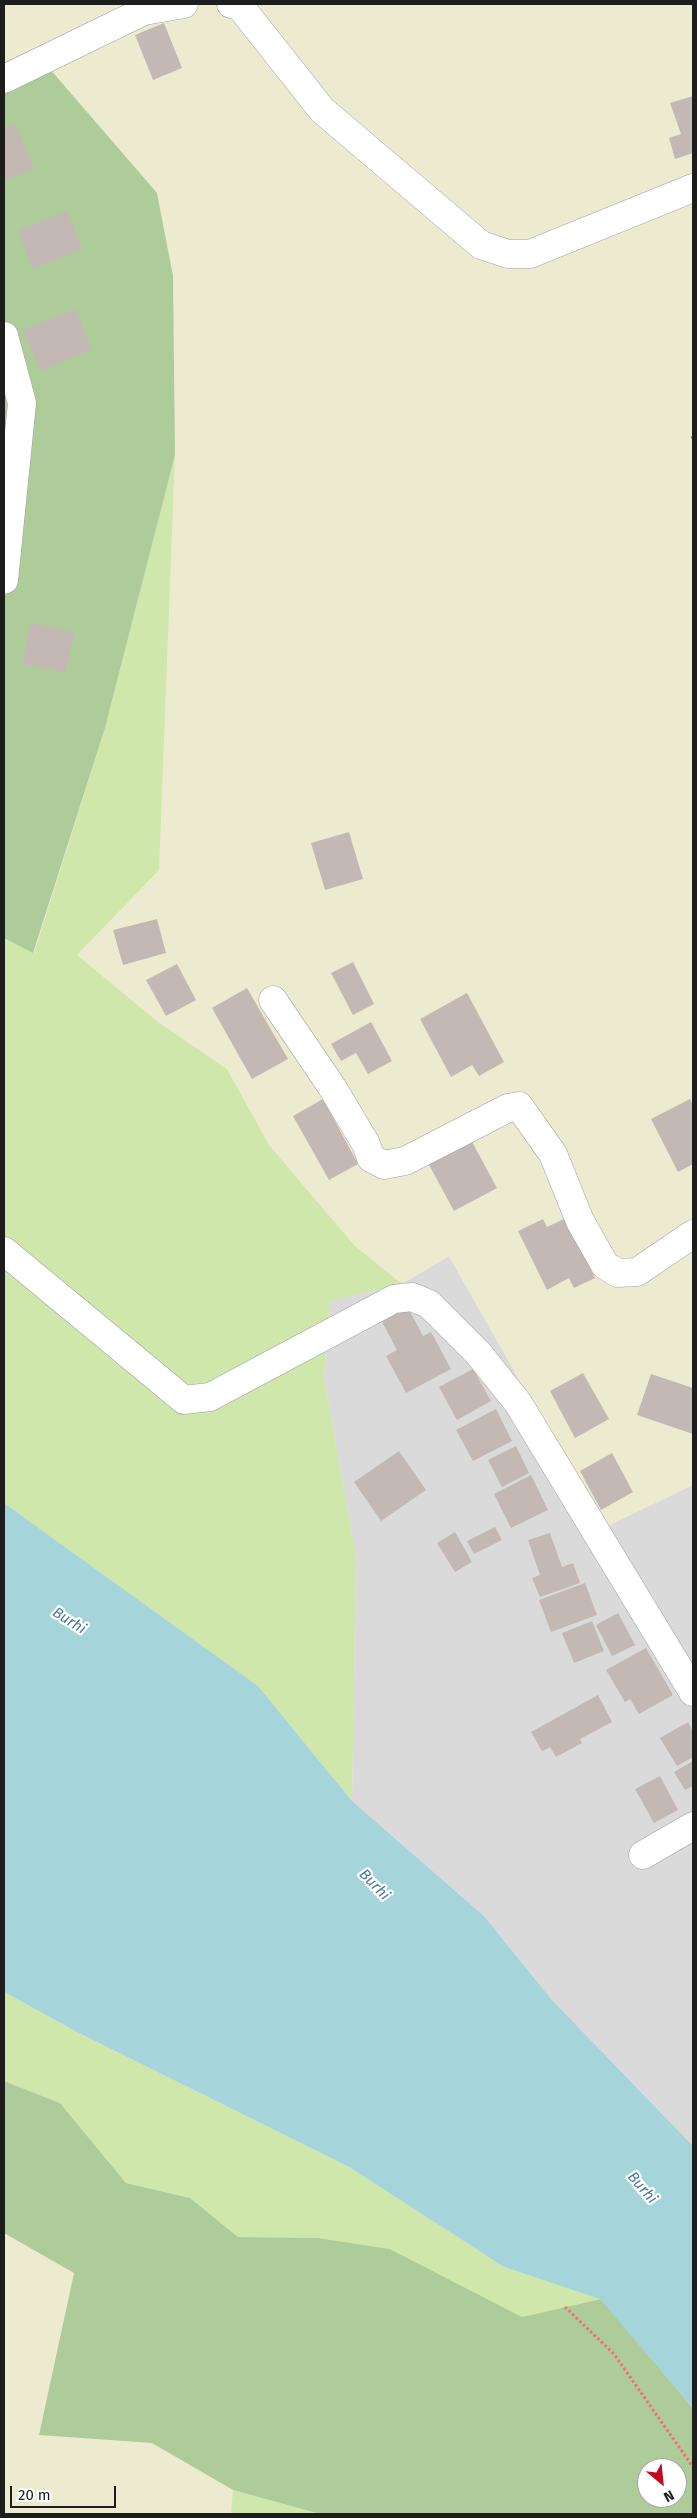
<!DOCTYPE html>
<html>
<head>
<meta charset="utf-8">
<style>
  body { margin:0 }
  #map { position:relative; width:697px; height:2518px; overflow:hidden; background:#eee9e3; font-family:"Fira Sans",sans-serif }
  canvas { display:block }
  .frame { position:absolute; inset:0; border:5px solid #1d1d1d; pointer-events:none }
  .north { position:absolute; left:637px; top:2458px; width:50px; height:50px; box-sizing:border-box; background:#fff; border:1px solid #a5a5a5; border-radius:50%; rotate:152deg; font-size:14px; font-weight:700; line-height:20px; text-align:center; color:#1d1d1d }
  .north::after { content:''; display:block; margin:auto; width:18px; height:22px; background:#c5061c; clip-path:polygon(50% 0,100% 100%,50% 72%,0 100%) }
  .scale { position:absolute; left:10px; top:2486px; width:106px; height:22px; box-sizing:border-box; border:2px solid #1d1d1d; border-top:0; padding-left:6px; font-size:15px; line-height:18px; white-space:nowrap; color:#1d1d1d; -webkit-text-stroke:4px #fff; paint-order:stroke }
</style>
</head>
<body>
<div id="map">
<canvas width="697" height="2518"></canvas>
<div class="frame"></div>
<div class="north">N</div>
<div class="scale">20 m</div>
</div>
<script>
const ctx = document.querySelector('canvas').getContext('2d');
ctx.lineJoin = 'round';
function fillPath(path, color) { ctx.fillStyle = color; ctx.fill(path, 'evenodd'); }
const toPath = rows => new Path2D(rows.map(r => 'M' + r).join(''));
function strokePath(path, color, width, dash) { ctx.strokeStyle = color; ctx.lineWidth = width; ctx.lineCap = dash ? 'butt' : 'round'; ctx.setLineDash(dash || []); ctx.stroke(path); }
function drawText(font, color, halo, rows, align = 'center') {
  ctx.font = font + ' "Fira Sans",sans-serif'; ctx.lineWidth = 4.5; ctx.setLineDash([]); ctx.textBaseline = 'middle'; ctx.strokeStyle = halo; ctx.fillStyle = color; for (const [text, x, y, turn = 0] of rows) {
    ctx.save(); ctx.translate(x, y); ctx.rotate((+turn || 0) * Math.PI / 180); ctx.textAlign = isNaN(turn) ? turn : align; if (halo) ctx.strokeText(text, 0, 0); ctx.fillText(text, 0, 0); ctx.restore();
  }
}
fillPath(toPath([
  [449,1256,603,1528,693,1485,693,2146,552,2000,484,1916,352,1801,356,1557,324,1377,330,1301,402,1284]
]), '#dbdada');
fillPath(toPath([
  [4,4,693,4,693,1485,603,1528,449,1256,402,1284,354,1245,269,1145,227,1069,158,1022,77,955,159,870,175,455,173,276,157,193,43,61,4,72],
  [4,2233,74,2273,39,2435,153,2443,233,2490,230,2514,4,2514]
]), '#edebcf');
fillPath(toPath([
  [175,455,159,870,77,955,158,1022,227,1069,269,1145,354,1245,402,1284,330,1301,324,1377,356,1557,352,1801,258,1686,4,1503,4,938,34,953,105,728],
  [4,1992,77,2032,349,2167,504,2267,601,2299,522,2317,390,2249,318,2238,238,2237,190,2198,126,2183,60,2103,4,2081],
  [233,2490,320,2514,231,2514]
]), '#cfe7aa');
fillPath(toPath([
  [43,61,157,193,173,276,175,455,105,728,33,953,4,938,4,72],
  [4,2081,60,2103,126,2183,190,2198,238,2237,318,2238,390,2249,522,2317,601,2299,693,2408,693,2514,320,2514,233,2490,152,2443,39,2435,74,2273,4,2233],
  [647,2468,677,2468,677,2498,647,2498]
]), '#aecc99');
fillPath(toPath([
  [4,1503,258,1686,352,1801,484,1916,552,2000,693,2146,693,2408,600,2299,504,2267,349,2167,77,2032,4,1992]
]), '#a5d5db');
fillPath(toPath([
  [164,23,182,68,153,80,135,35],
  [693,96,693,153,675,159,669,138,681,134,670,103],
  [15,124,34,168,4,181,4,129],
  [67,211,82,249,33,269,18,231],
  [75,309,92,349,40,371,23,330],
  [30,623,74,632,66,672,23,664],
  [349,832,363,879,325,890,311,843],
  [157,919,166,953,123,965,113,930],
  [353,962,374,1004,353,1015,331,973],
  [177,964,196,1000,166,1016,146,980],
  [247,988,288,1059,252,1079,212,1008],
  [467,993,504,1062,479,1076,472,1065,451,1077,420,1019],
  [371,1022,392,1061,368,1074,356,1053,341,1061,331,1044],
  [323,1099,358,1164,329,1180,293,1116],
  [690,1099,693,1105,693,1164,678,1172,651,1119],
  [471,1140,497,1188,454,1211,428,1163],
  [566,1218,595,1278,574,1288,569,1278,547,1290,518,1231,543,1219,547,1227],
  [407,1306,423,1336,431,1332,451,1369,406,1393,386,1356,397,1350,381,1320],
  [473,1369,491,1401,457,1420,439,1387],
  [583,1373,609,1419,575,1438,550,1391],
  [651,1374,693,1388,693,1434,637,1415],
  [496,1409,512,1441,473,1461,456,1430],
  [516,1446,529,1473,502,1487,488,1460],
  [399,1451,426,1490,381,1521,354,1482],
  [612,1453,633,1492,601,1510,580,1471],
  [531,1475,548,1510,511,1528,494,1494],
  [495,1527,502,1540,474,1554,467,1541],
  [455,1532,472,1562,455,1572,437,1543],
  [550,1533,562,1567,573,1563,580,1583,540,1597,532,1578,540,1575,528,1540],
  [585,1583,597,1615,551,1632,539,1600],
  [618,1613,635,1645,612,1656,596,1625],
  [592,1621,604,1651,574,1663,562,1633],
  [646,1648,673,1695,639,1714,630,1699,625,1702,606,1670],
  [598,1695,612,1722,580,1739,582,1743,556,1757,550,1747,542,1751,531,1732],
  [688,1722,693,1732,693,1757,677,1766,660,1738],
  [693,1761,693,1786,685,1790,674,1772],
  [660,1776,678,1810,654,1823,635,1789]
]), '#c3b8b3');
const minor = toPath([
  [231,4,239,5,322,110,481,245,508,254,530,254,693,188],
  [4,79,144,11,184,4],
  [4,336,22,403,4,580],
  [273,1000,332,1087,366,1144,371,1158,384,1165,405,1161,508,1108,519,1106,553,1154,580,1221,605,1265,617,1273,637,1272,693,1234],
  [4,1251,184,1400,210,1397,394,1299,412,1297,429,1304,478,1353,518,1403,693,1692],
  [643,1855,693,1826]
]);
strokePath(minor, '#a1a1a1', 29);
strokePath(toPath([
  [691,438,693,437],
  [565,2307,614,2354,693,2467]
]), '#f66d6f', 3, [2.5, 2.5]);
strokePath(minor, '#fff', 28);
drawText('italic 15px', '#477a9b', '#fff', [
  ["Burhi",69,1621,33],
  ["Burhi",374,1885,46],
  ["Burhi",642,2188,49]
]);
</script>
</body>
</html>
